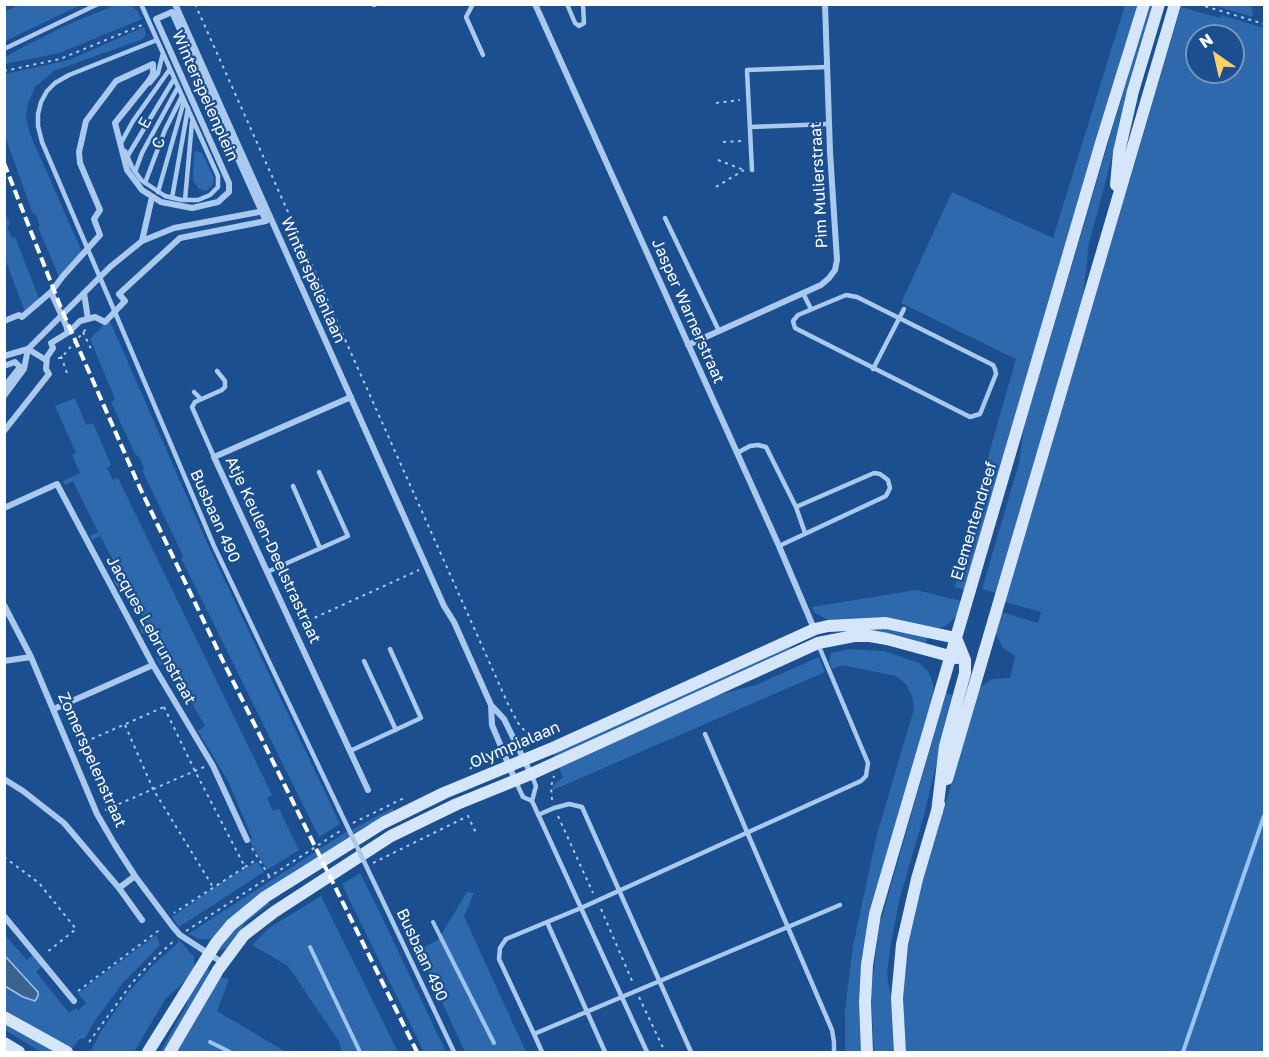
<!DOCTYPE html>
<html>
<head>
<meta charset="utf-8">
<style>
  body { margin:0 }
  #map { position:relative; width:1269px; height:1057px; overflow:hidden; background:#1b4f8f; font-family:"Golos Text",sans-serif }
  canvas { display:block }
  .frame { position:absolute; inset:0; border:6px solid #fff; pointer-events:none }
  .north { position:absolute; left:1185px; top:24px; width:60px; height:60px; box-sizing:border-box; background:#1b4f8f; border:2px solid #7695bc; border-radius:50%; rotate:326deg; font-size:16px; font-weight:700; line-height:24px; text-align:center; color:#fff }
  .north::after { content:''; display:block; margin:auto; width:21px; height:27px; background:#ffd166; clip-path:polygon(50% 0,100% 100%,50% 72%,0 100%) }
</style>
</head>
<body>
<div id="map">
<canvas width="1269" height="1057"></canvas>
<div class="frame"></div>
<div class="north">N</div>
</div>
<script>
const ctx = document.querySelector('canvas').getContext('2d');
ctx.lineJoin = 'round';
function fillPath(path, color) { ctx.fillStyle = color; ctx.fill(path, 'evenodd'); }
const toPath = rows => new Path2D(rows.map(r => 'M' + r).join(''));
function strokePath(path, color, width, dash) { ctx.strokeStyle = color; ctx.lineWidth = width; ctx.lineCap = dash ? 'butt' : 'round'; ctx.setLineDash(dash || []); ctx.stroke(path); }
function drawText(font, color, halo, rows, align = 'center') {
  ctx.font = font + ' "Golos Text",sans-serif'; ctx.lineWidth = 4.5; ctx.setLineDash([]); ctx.textBaseline = 'middle'; ctx.strokeStyle = halo; ctx.fillStyle = color; for (const [text, x, y, turn = 0] of rows) {
    ctx.save(); ctx.translate(x, y); ctx.rotate((+turn || 0) * Math.PI / 180); ctx.textAlign = isNaN(turn) ? turn : align; if (halo) ctx.strokeText(text, 0, 0); ctx.fillText(text, 0, 0); ctx.restore();
  }
}
fillPath(toPath([
  [118,4,131,5,137,11,142,19,60,53,5,64,5,57,23,47,69,24],
  [19,5,81,5,5,41,4,12],
  [1125,5,1137,5,965,590,955,587,992,443,1016,359,901,303,952,192,1053,238],
  [1149,5,1153,6,1128,91,1104,188,1089,243,1083,296,996,593,982,589,1019,463,1024,427],
  [1213,5,1251,5,1253,14,1252,17],
  [1181,7,1220,18,1221,15,1264,28,1264,1052,906,1052,903,998,907,943,918,896,980,687,992,679,1010,678,1015,656,1003,648,996,634,1002,612,1038,623,1041,612,1005,602],
  [1197,36,1233,36,1233,72,1197,72],
  [144,27,146,34,143,39,54,71,35,87,28,103,26,118,30,134,83,254,59,277,38,227,40,226,36,214,33,214,5,136,5,74,69,60],
  [197,151,202,153,214,178,212,186,206,191,199,189,193,180,194,153],
  [4,210,10,224,7,226,12,238,15,237,40,301,26,314,5,259],
  [109,319,208,545,340,824,319,837,181,558,183,556,142,470,144,468,138,455,136,456,111,402,115,399,90,339],
  [75,398,86,425,93,423,111,465,107,468,113,480,118,478,272,795,267,798,273,811,279,809,299,850,267,870,249,840,252,838,228,781,198,731,205,726,168,662,160,665,156,658,163,654,150,630,142,634,139,627,146,622,125,584,117,587,113,580,121,575,100,536,92,540,90,536,98,532,73,481,65,485,63,481,80,473,72,455,76,453,55,406],
  [916,590,961,601,957,615,946,626,935,629,830,621,815,613,812,607],
  [870,626,928,636,925,646,844,633,843,628],
  [790,646,792,651,555,758,553,753],
  [850,649,884,651,919,663,928,671,934,686,933,695,868,922,860,982,859,1010,862,1052,845,1052,845,1010,853,946,877,834,914,709,912,696,906,684,896,676,842,665,832,669,829,660,831,653],
  [819,657,825,672,553,790,553,786,563,777,558,765,710,697,756,685],
  [946,693,955,696,938,758,923,819,900,897,890,948,887,975,891,997,895,1052,874,1052,871,992,879,927],
  [393,808,394,812,369,827,368,825,263,892,214,937,208,939,199,939,188,934,343,834],
  [256,862,258,862,264,872,179,927,172,917,228,878],
  [360,873,380,913,446,1052,424,1052,352,905,342,884],
  [467,892,474,893,464,916,526,1052,465,1052,418,950,438,940],
  [321,896,398,1052,341,1052,340,1043,288,966,252,945,269,928],
  [267,900,270,904,245,923,239,935,228,948,218,951,226,934],
  [4,934,27,960,33,955,42,966,36,972,69,1013,76,1008,78,1010,86,1003,78,993,156,935,160,945,122,984,96,1019,85,1038,79,1039,72,1049,5,1010,5,986,23,997,34,1001,38,996,38,992,5,956],
  [180,941,194,957,194,968,188,979,166,998,134,1052,90,1052,102,1030,126,995,154,964],
  [208,966,209,973,166,1052,160,1052,185,1008,192,989],
  [219,977,229,979,217,1011,286,1052,173,1052],
  [4,1023,56,1052,41,1052,5,1030]
]), '#2e69ad');
const water = toPath([
  [5,956,38,992,38,996,35,1001,23,997,5,986,5,956]
]);
fillPath(water, '#3c6290');
strokePath(water, '#9cc4f0', 1.5);
strokePath(toPath([
  [433,922,494,1043],
  [310,947,360,1052],
  [210,1042,230,1052],
  [1183,1052,1264,816]
]), '#9cc4f0', 4);
strokePath(toPath([
  [195,4,508,704,518,723,529,736,537,733,543,740],
  [1198,4,1264,24],
  [4,71,60,59,142,25],
  [716,103,740,100],
  [723,142,742,141],
  [718,160,744,170],
  [716,187,744,170],
  [83,332,92,351],
  [61,356,68,376],
  [58,358,61,358,87,328],
  [301,624,419,570],
  [164,707,195,771,245,867,174,913],
  [125,725,153,789,213,887],
  [78,745,164,707],
  [470,769,482,757,494,751],
  [552,800,551,787,554,776],
  [105,810,204,767],
  [558,816,593,893],
  [353,823,404,798],
  [252,848,269,876],
  [4,857,39,883,76,929,46,953],
  [373,863,468,816,477,835],
  [245,867,257,859],
  [601,909,633,983],
  [186,931,340,831],
  [78,991,162,928],
  [639,997,665,1052],
  [89,1042,132,983,156,957,175,940]
]), '#a9c9ee', 2, [3, 4.5]);
strokePath(toPath([
  [374,4,374,5],
  [473,4,466,17,483,55],
  [567,4,575,23,579,26,584,23,583,4],
  [4,49,98,4],
  [150,83,158,73,163,53],
  [750,127,829,124],
  [121,143,133,121,170,69],
  [125,151,132,167,141,180,165,196,182,200,198,200,210,195,218,187,218,176,141,4],
  [127,157,174,79],
  [752,170,747,70,827,67],
  [135,172,142,153,178,87],
  [145,183,165,130,182,96],
  [158,192,184,101],
  [172,198,188,108],
  [185,200,192,122],
  [665,218,719,331],
  [86,245,42,142,38,126,38,114,41,102,47,91,55,83,69,75,157,40],
  [803,293,811,309],
  [846,295,857,297,993,365,995,369,996,374,980,414,970,417,795,328,793,321,798,315,846,295],
  [117,317,214,546,339,809],
  [873,369,904,309],
  [194,392,201,399],
  [737,453,750,446,758,445,766,447,796,507,805,533],
  [214,457,192,407,195,402,222,390,225,387,225,381,217,371],
  [293,486,320,548],
  [779,546,886,496,890,488,888,480,880,474,874,473,796,507],
  [267,572,348,536,319,472],
  [818,644,868,763,866,776,861,781,581,908,506,939,500,948,499,959,534,1034,840,905],
  [364,661,396,730],
  [705,734,832,1030,834,1042,834,1052],
  [350,751,421,718,390,649],
  [532,776,536,786,532,801],
  [516,782,523,797,532,801,647,1052],
  [538,815,554,808,569,804,582,807,691,1052],
  [379,893,454,1052],
  [547,922,605,1052],
  [534,1034,542,1052]
]), '#a9c9ee', 4.5);
strokePath(toPath([
  [175,4,444,606,454,622,491,705,504,719,531,774],
  [535,4,779,546,815,631],
  [172,12,266,221,180,238,119,294,125,301,105,322,95,317,80,321,69,332,51,292,63,276,100,235,94,219,100,210,80,163,79,152,86,121,116,81,153,64,153,74,148,82,115,123,127,170,142,190,161,202,192,208,218,202,229,192,229,183,156,19,172,12],
  [142,241,152,197],
  [84,293,88,319],
  [4,321,19,315,22,317,51,292,52,295],
  [688,345,821,285,829,278,835,270,837,260,830,152,825,4],
  [4,356,28,349,110,267,142,241,174,228,264,211],
  [4,366,15,362,20,367,4,387],
  [4,396,24,369,28,349,46,360],
  [351,397,214,457,368,790],
  [4,431,49,374,46,369,47,357,53,348,51,343,69,332,67,329],
  [4,508,57,484,153,665,213,766,247,840],
  [4,605,31,657,97,814,115,845,135,876,173,927,180,935,223,963],
  [4,661,31,657],
  [491,705,492,725,515,780],
  [54,709,153,665],
  [4,779,23,791,64,823,119,888,142,920],
  [119,888,135,876],
  [4,916,74,1001]
]), '#a9c9ee', 6);
strokePath(toPath([
  [1116,185,1119,152,1133,91,1159,4],
  [947,779,1175,4],
  [4,1017,67,1052],
  [4,1043,19,1052],
  [148,1052,216,943,231,925,265,897,383,823,444,793,555,747,815,629,828,626,886,623,956,638,965,660,965,673,945,746,937,812],
  [170,1052,218,970,244,935,274,912,391,836,457,804,531,774,818,643,854,636,870,636,887,639,957,658],
  [867,1052,865,1002,867,965,875,914,1101,143,1144,4],
  [900,1052,897,998,902,944,917,879,939,804]
]), '#d6e6fa', 12);
strokePath(toPath([
  [4,163,61,308,140,488,221,657,417,1052]
]), '#fff', 4, [10, 4.5]);
strokePath(toPath([
  [86,245,117,317],
  [339,809,379,893]
]), '#a9c9ee', 4.5);
drawText('16px', '#fff', '#1b4f8f', [
  ["Winterspelenplein",205,96,66],
  ["E",145,123,-62],
  ["C",159,143,-74],
  ["Pim Mulierstraat",819,185,-93],
  ["Winterspelenlaan",313,280,66],
  ["Jasper Warnerstraat",688,311,66],
  ["Busbaan 490",215,516,66],
  ["Elementendreef",974,521,-73],
  ["Atje Keulen-Deelstrastraat",273,550,65],
  ["Jacques Lebrunstraat",151,630,61],
  ["Olympialaan",515,745,-23],
  ["Zomerspelenstraat",92,760,66],
  ["Busbaan 490",422,955,65]
]);
</script>
</body>
</html>
